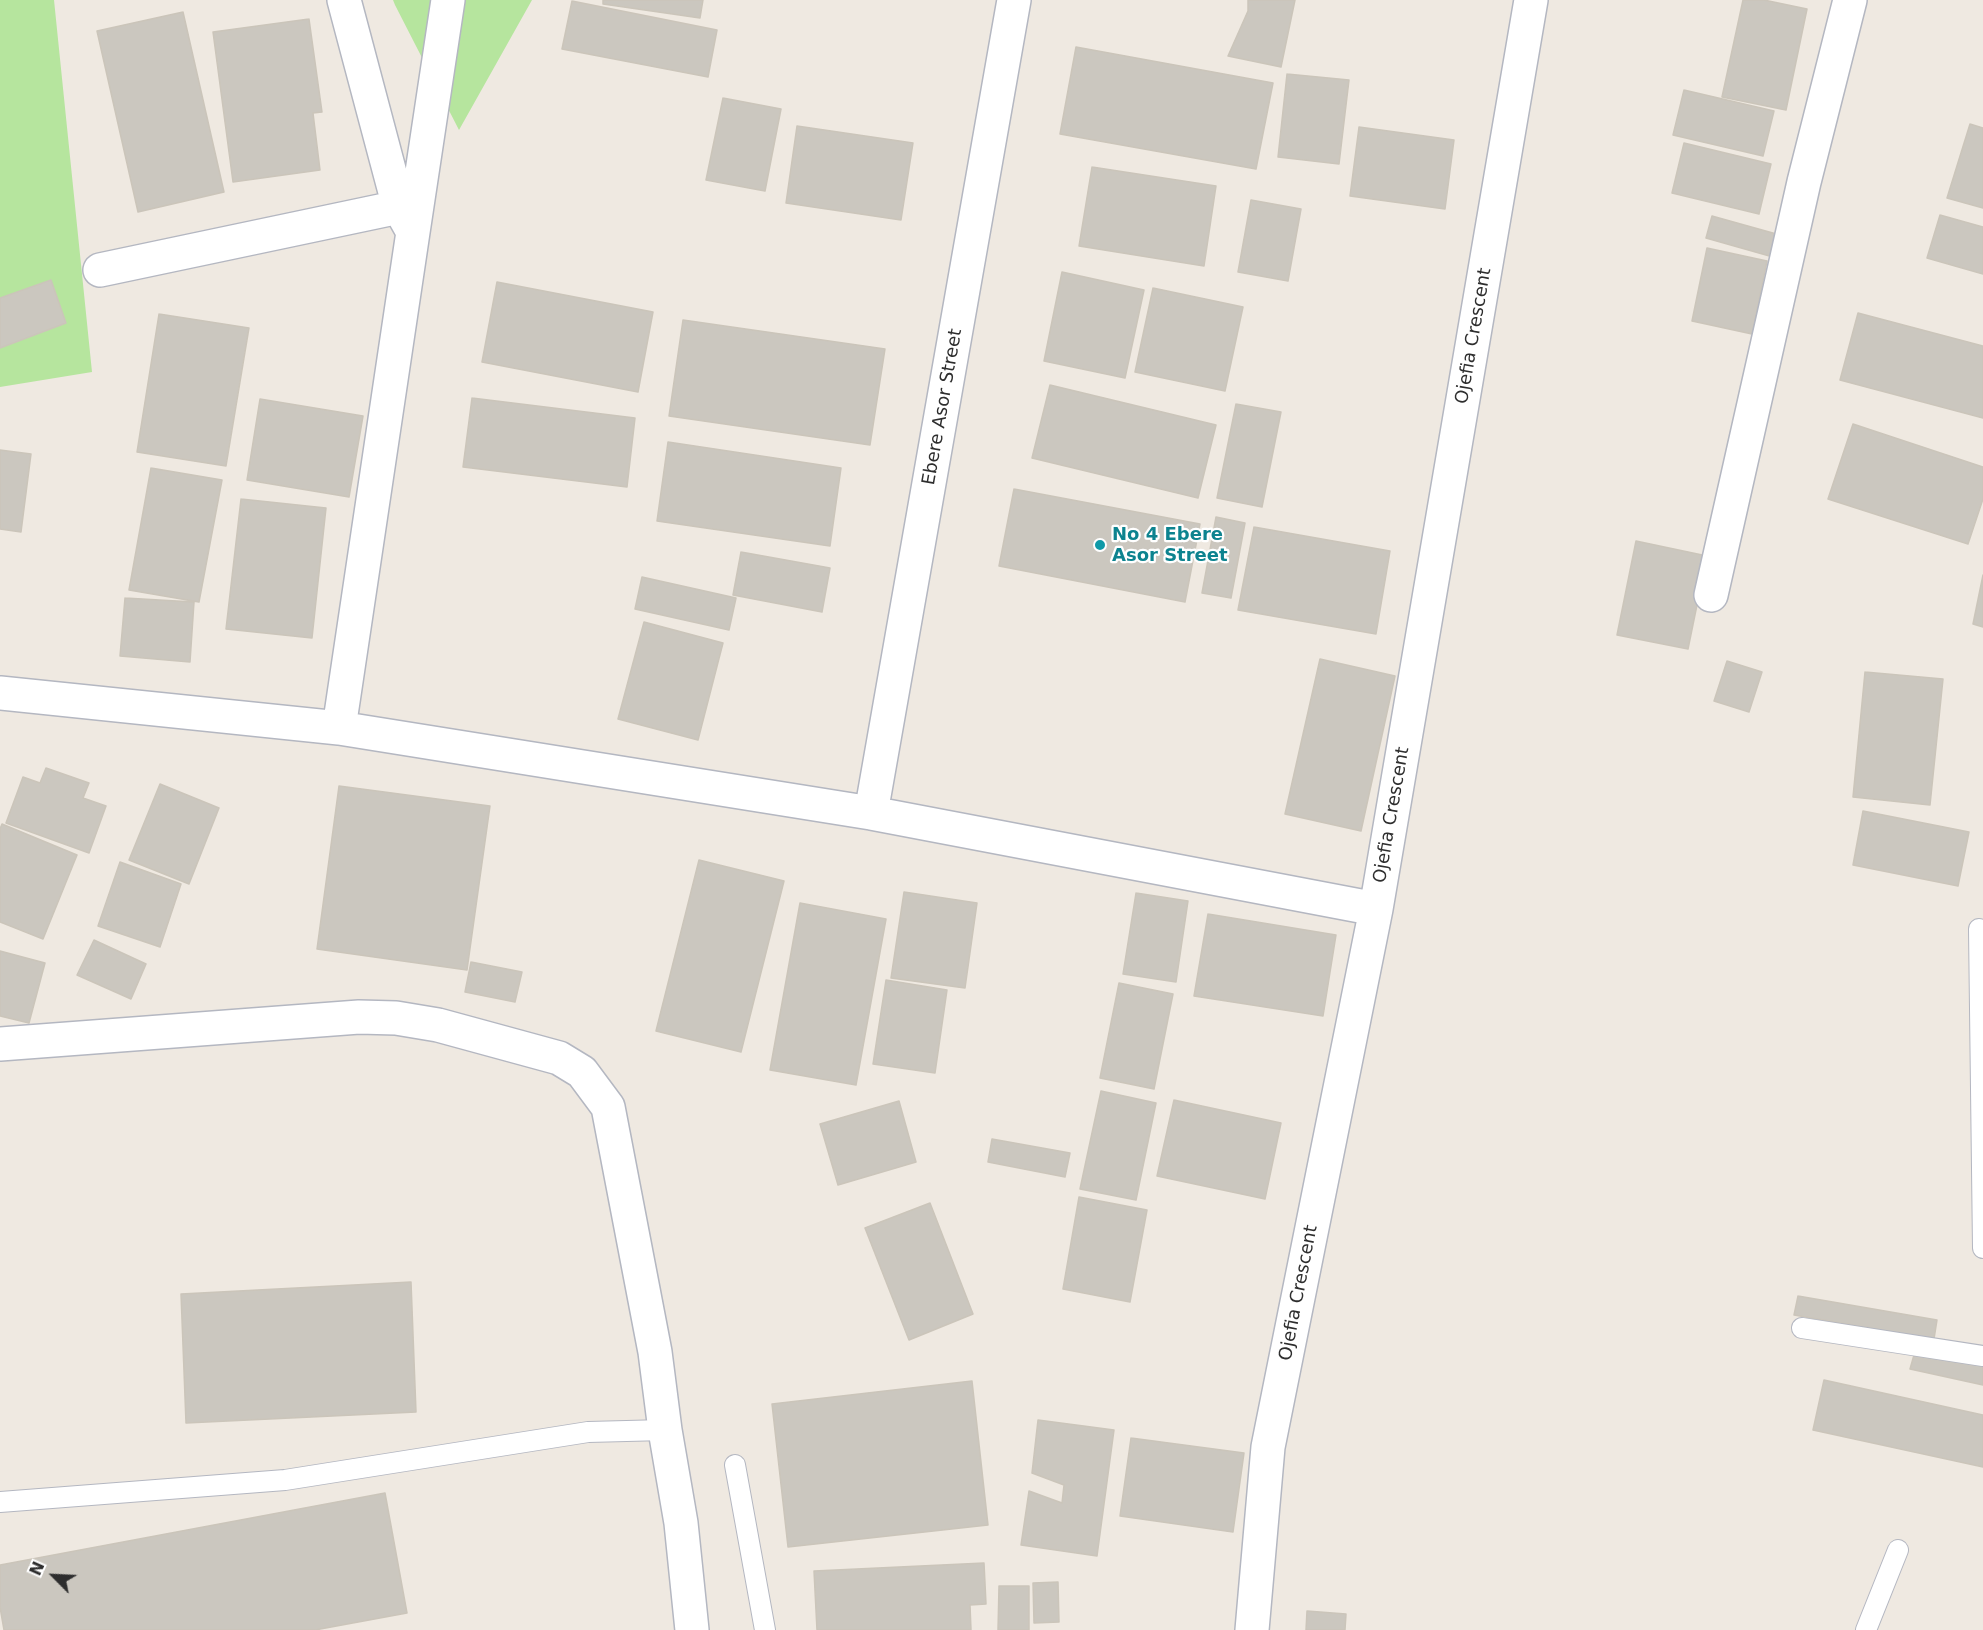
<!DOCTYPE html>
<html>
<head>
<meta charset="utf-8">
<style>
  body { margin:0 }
  #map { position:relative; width:1983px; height:1630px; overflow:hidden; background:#efe9e1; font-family:"DejaVu Sans",sans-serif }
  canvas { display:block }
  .north { position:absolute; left:24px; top:1546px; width:60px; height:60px; -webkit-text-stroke:4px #fff; paint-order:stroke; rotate:294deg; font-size:16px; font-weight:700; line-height:24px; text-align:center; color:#2e2e2e }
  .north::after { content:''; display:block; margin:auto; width:21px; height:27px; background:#2e2e2e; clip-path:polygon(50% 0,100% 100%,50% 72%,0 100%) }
</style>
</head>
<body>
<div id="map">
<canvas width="1983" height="1630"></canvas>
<div class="north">N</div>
</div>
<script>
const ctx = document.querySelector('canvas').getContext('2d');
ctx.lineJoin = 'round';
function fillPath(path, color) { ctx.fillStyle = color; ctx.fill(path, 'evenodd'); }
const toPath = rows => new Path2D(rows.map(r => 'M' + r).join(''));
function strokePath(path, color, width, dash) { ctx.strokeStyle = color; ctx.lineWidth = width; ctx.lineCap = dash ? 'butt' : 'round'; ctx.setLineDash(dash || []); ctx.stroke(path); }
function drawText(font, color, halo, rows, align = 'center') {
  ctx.font = font + ' "DejaVu Sans",sans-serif'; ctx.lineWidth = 4.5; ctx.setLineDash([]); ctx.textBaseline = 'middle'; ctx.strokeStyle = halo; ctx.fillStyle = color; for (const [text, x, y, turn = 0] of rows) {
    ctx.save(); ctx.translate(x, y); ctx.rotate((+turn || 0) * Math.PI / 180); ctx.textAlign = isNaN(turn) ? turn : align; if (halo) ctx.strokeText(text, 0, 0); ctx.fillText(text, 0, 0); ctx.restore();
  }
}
fillPath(toPath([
  [0,0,54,0,92,372,0,387],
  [393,0,532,0,459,130,395,5]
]), '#b6e59e');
const building = toPath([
  [603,0,703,0,700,18,603,4,603,0],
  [1248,0,1295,0,1281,67,1228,56,1248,11,1248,0],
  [1743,0,1764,0,1807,9,1786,110,1722,97,1743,0],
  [572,1,717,30,708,77,562,49,572,1],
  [183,12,224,192,138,212,97,31,183,12],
  [309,19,322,112,313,113,320,170,233,182,213,32,309,19],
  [1076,47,1273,83,1256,169,1060,134,1076,47],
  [1287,74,1349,80,1339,164,1278,157,1287,74],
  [1684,90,1774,111,1763,156,1673,135,1684,90],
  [723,98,781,109,765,191,706,180,723,98],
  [1970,124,1983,128,1983,208,1947,198,1970,124],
  [797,126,913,143,901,220,786,203,797,126],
  [1359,127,1454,140,1445,209,1350,196,1359,127],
  [1684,143,1771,164,1759,214,1672,193,1684,143],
  [1092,167,1216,186,1204,266,1079,246,1092,167],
  [1251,200,1301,209,1288,281,1238,272,1251,200],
  [1940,215,1983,227,1983,274,1927,258,1940,215],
  [1712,216,1780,235,1773,257,1706,238,1712,216],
  [1707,248,1767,261,1752,334,1692,321,1707,248],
  [1062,272,1144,290,1125,378,1044,361,1062,272],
  [51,280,66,323,0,348,0,298,51,280],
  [497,282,653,312,638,392,482,362,497,282],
  [1153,288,1243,307,1225,391,1135,372,1153,288],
  [1858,313,1983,346,1983,418,1840,380,1858,313],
  [159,314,249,328,226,466,137,452,159,314],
  [683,320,885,349,870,445,669,416,683,320],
  [1050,385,1216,425,1198,498,1032,458,1050,385],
  [472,398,635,418,627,487,463,467,472,398],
  [260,399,363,416,349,497,247,480,260,399],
  [1236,404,1281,412,1262,507,1217,498,1236,404],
  [1853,424,1983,467,1983,499,1968,544,1828,499,1853,424],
  [668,442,841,468,830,546,657,521,668,442],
  [0,450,31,454,21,532,0,529,0,450],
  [151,468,222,480,199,602,129,590,151,468],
  [1014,489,1200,524,1185,602,999,566,1014,489],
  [241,499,326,508,312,638,226,629,241,499],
  [1216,517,1245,523,1231,598,1202,593,1216,517],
  [1254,527,1390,551,1376,634,1238,610,1254,527],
  [1636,541,1707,556,1688,649,1617,635,1636,541],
  [741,552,830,568,822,612,733,595,741,552],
  [1983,575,1983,627,1973,624,1983,575],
  [642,577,736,598,729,630,635,609,642,577],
  [125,598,194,602,190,662,120,656,125,598],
  [644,622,723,643,698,740,618,719,644,622],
  [1320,659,1395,676,1361,831,1285,814,1320,659],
  [1727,661,1762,672,1749,712,1714,701,1727,661],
  [1865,672,1943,679,1930,805,1853,797,1865,672],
  [46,768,89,783,83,798,106,806,89,853,6,823,23,777,40,783,46,768],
  [160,784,219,808,189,884,129,860,160,784],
  [339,786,490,806,467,970,317,949,339,786],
  [1863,811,1969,832,1958,886,1853,865,1863,811],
  [2,824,77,855,43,939,0,922,0,829,2,824],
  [699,860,784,881,741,1052,656,1031,699,860],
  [120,862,181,884,160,947,98,926,120,862],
  [904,892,977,903,965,988,891,978,904,892],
  [1136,893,1188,901,1176,982,1123,974,1136,893],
  [800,903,886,919,856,1085,770,1070,800,903],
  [1208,914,1336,935,1323,1016,1194,996,1208,914],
  [94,940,146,964,131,999,77,975,94,940],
  [0,951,45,963,29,1023,0,1016,0,951],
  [471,962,522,972,515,1002,465,992,471,962],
  [886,980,947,990,935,1073,873,1064,886,980],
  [1119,983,1173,994,1154,1089,1100,1078,1119,983],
  [1101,1091,1156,1103,1136,1200,1080,1189,1101,1091],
  [1174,1100,1281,1123,1265,1199,1157,1176,1174,1100],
  [899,1101,916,1162,838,1185,820,1124,899,1101],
  [992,1139,1070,1153,1065,1177,988,1162,992,1139],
  [1079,1197,1147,1210,1130,1302,1063,1289,1079,1197],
  [930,1203,973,1314,909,1340,865,1228,930,1203],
  [411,1282,416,1412,186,1423,181,1294,411,1282],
  [1798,1296,1937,1320,1934,1339,1794,1315,1798,1296],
  [1916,1348,1983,1363,1983,1385,1910,1369,1916,1348],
  [1824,1380,1983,1415,1983,1467,1813,1430,1824,1380],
  [972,1381,988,1525,788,1547,772,1404,972,1381],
  [1038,1420,1114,1430,1097,1556,1021,1545,1029,1491,1062,1503,1064,1485,1032,1473,1038,1420],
  [1131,1438,1244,1453,1233,1532,1120,1516,1131,1438],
  [385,1493,407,1613,315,1630,4,1630,0,1607,0,1565,385,1493],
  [984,1563,986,1604,970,1605,971,1630,817,1630,814,1571,984,1563],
  [1058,1582,1059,1622,1034,1623,1033,1583,1058,1582],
  [999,1586,1029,1586,1029,1630,998,1630,999,1586],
  [1307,1611,1346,1614,1345,1630,1306,1630,1307,1611]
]);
fillPath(building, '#cbc7bf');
strokePath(building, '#cbc5ba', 1.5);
const lane = toPath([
  [1979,929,1983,1248],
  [1802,1328,1983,1356],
  [735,1465,765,1630],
  [0,1502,285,1480,588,1432,665,1430],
  [1866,1630,1898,1550]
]);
const street = toPath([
  [413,232,448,0],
  [100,270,399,207],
  [1711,595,1804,182,1850,0],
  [0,693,339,728,871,813,1376,909],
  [339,728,413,232,399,207,344,0],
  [871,813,1014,0],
  [0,1044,359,1017,396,1018,438,1025,559,1058,582,1072,608,1107,655,1352,665,1430,681,1523,692,1630],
  [1252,1630,1268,1447,1376,909,1531,0]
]);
strokePath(lane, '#b4b7c1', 22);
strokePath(street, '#b4b7c1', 36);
strokePath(lane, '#fff', 20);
strokePath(street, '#fff', 33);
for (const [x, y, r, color] of [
  [1100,545,6,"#0f9aa8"]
]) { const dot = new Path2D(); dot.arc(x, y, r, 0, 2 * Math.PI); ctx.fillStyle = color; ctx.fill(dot); strokePath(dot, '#fff', 2); }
drawText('18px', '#2e2e2e', '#fff', [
  ["Ojefia Crescent",1474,336,-80],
  ["Ebere Asor Street",943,407,-80],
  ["Ojefia Crescent",1392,815,-80],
  ["Ojefia Crescent",1299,1293,-79]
]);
drawText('bold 18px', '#0d838f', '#fff', [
  ["No 4 Ebere",1112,535],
  ["Asor Street",1112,556]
], 'left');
</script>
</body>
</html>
